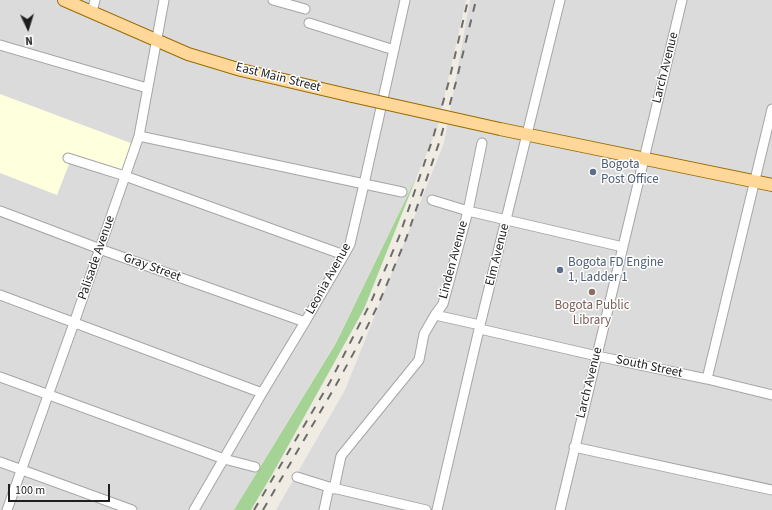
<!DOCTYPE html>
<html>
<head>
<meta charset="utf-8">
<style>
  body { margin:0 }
  #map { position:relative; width:772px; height:510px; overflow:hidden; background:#f0ece3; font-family:"Source Sans 3",sans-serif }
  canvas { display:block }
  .north { position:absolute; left:8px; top:8px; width:40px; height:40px; -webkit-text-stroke:3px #fff; paint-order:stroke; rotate:176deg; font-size:11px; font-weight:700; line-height:16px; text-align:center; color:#1e1e1e }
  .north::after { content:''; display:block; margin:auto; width:14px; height:18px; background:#1e1e1e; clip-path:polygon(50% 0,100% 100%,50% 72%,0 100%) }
  .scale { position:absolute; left:8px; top:484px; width:102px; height:18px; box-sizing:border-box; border:2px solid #1e1e1e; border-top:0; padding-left:5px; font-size:12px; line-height:14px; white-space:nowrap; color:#1e1e1e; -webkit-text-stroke:3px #fff; paint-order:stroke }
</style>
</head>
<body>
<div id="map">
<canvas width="772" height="510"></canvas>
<div class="north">N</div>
<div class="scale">100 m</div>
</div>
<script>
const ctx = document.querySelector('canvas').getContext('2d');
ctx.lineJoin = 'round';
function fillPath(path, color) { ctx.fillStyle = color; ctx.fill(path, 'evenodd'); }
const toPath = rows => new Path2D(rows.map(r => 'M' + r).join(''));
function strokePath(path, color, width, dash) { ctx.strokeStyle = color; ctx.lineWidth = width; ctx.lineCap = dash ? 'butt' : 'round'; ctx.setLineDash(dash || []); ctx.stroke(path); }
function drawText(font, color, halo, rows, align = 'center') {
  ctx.font = font + ' "Source Sans 3",sans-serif'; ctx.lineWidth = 3; ctx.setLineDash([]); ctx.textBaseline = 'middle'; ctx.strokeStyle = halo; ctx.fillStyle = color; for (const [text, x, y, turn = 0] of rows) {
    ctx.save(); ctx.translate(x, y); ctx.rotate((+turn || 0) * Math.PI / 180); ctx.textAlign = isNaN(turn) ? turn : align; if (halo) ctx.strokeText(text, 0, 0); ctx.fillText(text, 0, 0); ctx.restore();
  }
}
fillPath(toPath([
  [0,0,466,0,437,129,417,176,336,342,234,510,0,510],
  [470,0,772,0,772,510,276,510,345,390,444,143]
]), '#dcdbdb');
fillPath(toPath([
  [0,94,136,145,123,182,70,162,57,195,0,173]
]), '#feffdd');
fillPath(toPath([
  [417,176,364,309,273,473,251,510,234,510,336,343]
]), '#a4d395');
const minor = toPath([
  [273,0,305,9],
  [92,12,95,0],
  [309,23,394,50],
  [0,45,147,88],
  [139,136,402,192],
  [68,158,125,176,344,255],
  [432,200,468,211,623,247],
  [0,211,108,252,305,322],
  [0,295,262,393],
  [435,315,480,325],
  [480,329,597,356,707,379,772,395],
  [0,377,224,459,255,467],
  [707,379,772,109],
  [574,447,772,490],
  [0,462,132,510],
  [297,477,329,487,426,510],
  [334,489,341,456,419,360,424,334,435,315,443,304,468,211,482,143],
  [7,510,74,323,139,136,164,0],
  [194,510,262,393,305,322,344,255,350,244,364,184,405,0],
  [324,510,329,487],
  [437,510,480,325,560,0],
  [560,510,682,0]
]);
const major = toPath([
  [64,0,188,54,241,70,352,96],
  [500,129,772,185]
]);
strokePath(minor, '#a5a5a5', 11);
strokePath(major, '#986c00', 14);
strokePath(minor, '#fff', 9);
strokePath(major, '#ffd799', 12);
strokePath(toPath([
  [254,510,330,382,351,341,371,302,399,237,433,138,449,81,468,0],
  [263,510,336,385,358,345,378,305,406,239,440,140,456,82,476,0]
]), '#6c6c6c', 2, [8, 8]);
const majorBridge = toPath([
  [352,96,500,129]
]);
strokePath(majorBridge, '#986c00', 14, []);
strokePath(majorBridge, '#ffd799', 12);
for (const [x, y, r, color] of [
  [593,172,4,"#5c6f8a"],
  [560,270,4,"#5c6f8a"],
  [592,292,4,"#8d6e63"]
]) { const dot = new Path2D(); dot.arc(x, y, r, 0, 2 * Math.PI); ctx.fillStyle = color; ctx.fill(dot); strokePath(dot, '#fff', 1.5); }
drawText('13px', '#1e1e1e', '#fff', [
  ["Larch Avenue",666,68,-76],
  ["East Main Street",278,78,14],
  ["Elm Avenue",498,255,-76],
  ["Palisade Avenue",97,258,-71],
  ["Linden Avenue",454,260,-75],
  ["Gray Street",152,268,20],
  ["Leonia Avenue",329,279,-61],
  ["South Street",649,367,12],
  ["Larch Avenue",590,383,-76]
]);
drawText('13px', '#4e5e75', '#fff', [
  ["Bogota",601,165],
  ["Post Office",601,180],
  ["Bogota FD Engine",568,263],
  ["1, Ladder 1",568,278]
], 'left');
drawText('13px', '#785e54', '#fff', [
  ["Bogota Public",592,306],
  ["Library",592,321]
]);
</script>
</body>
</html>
